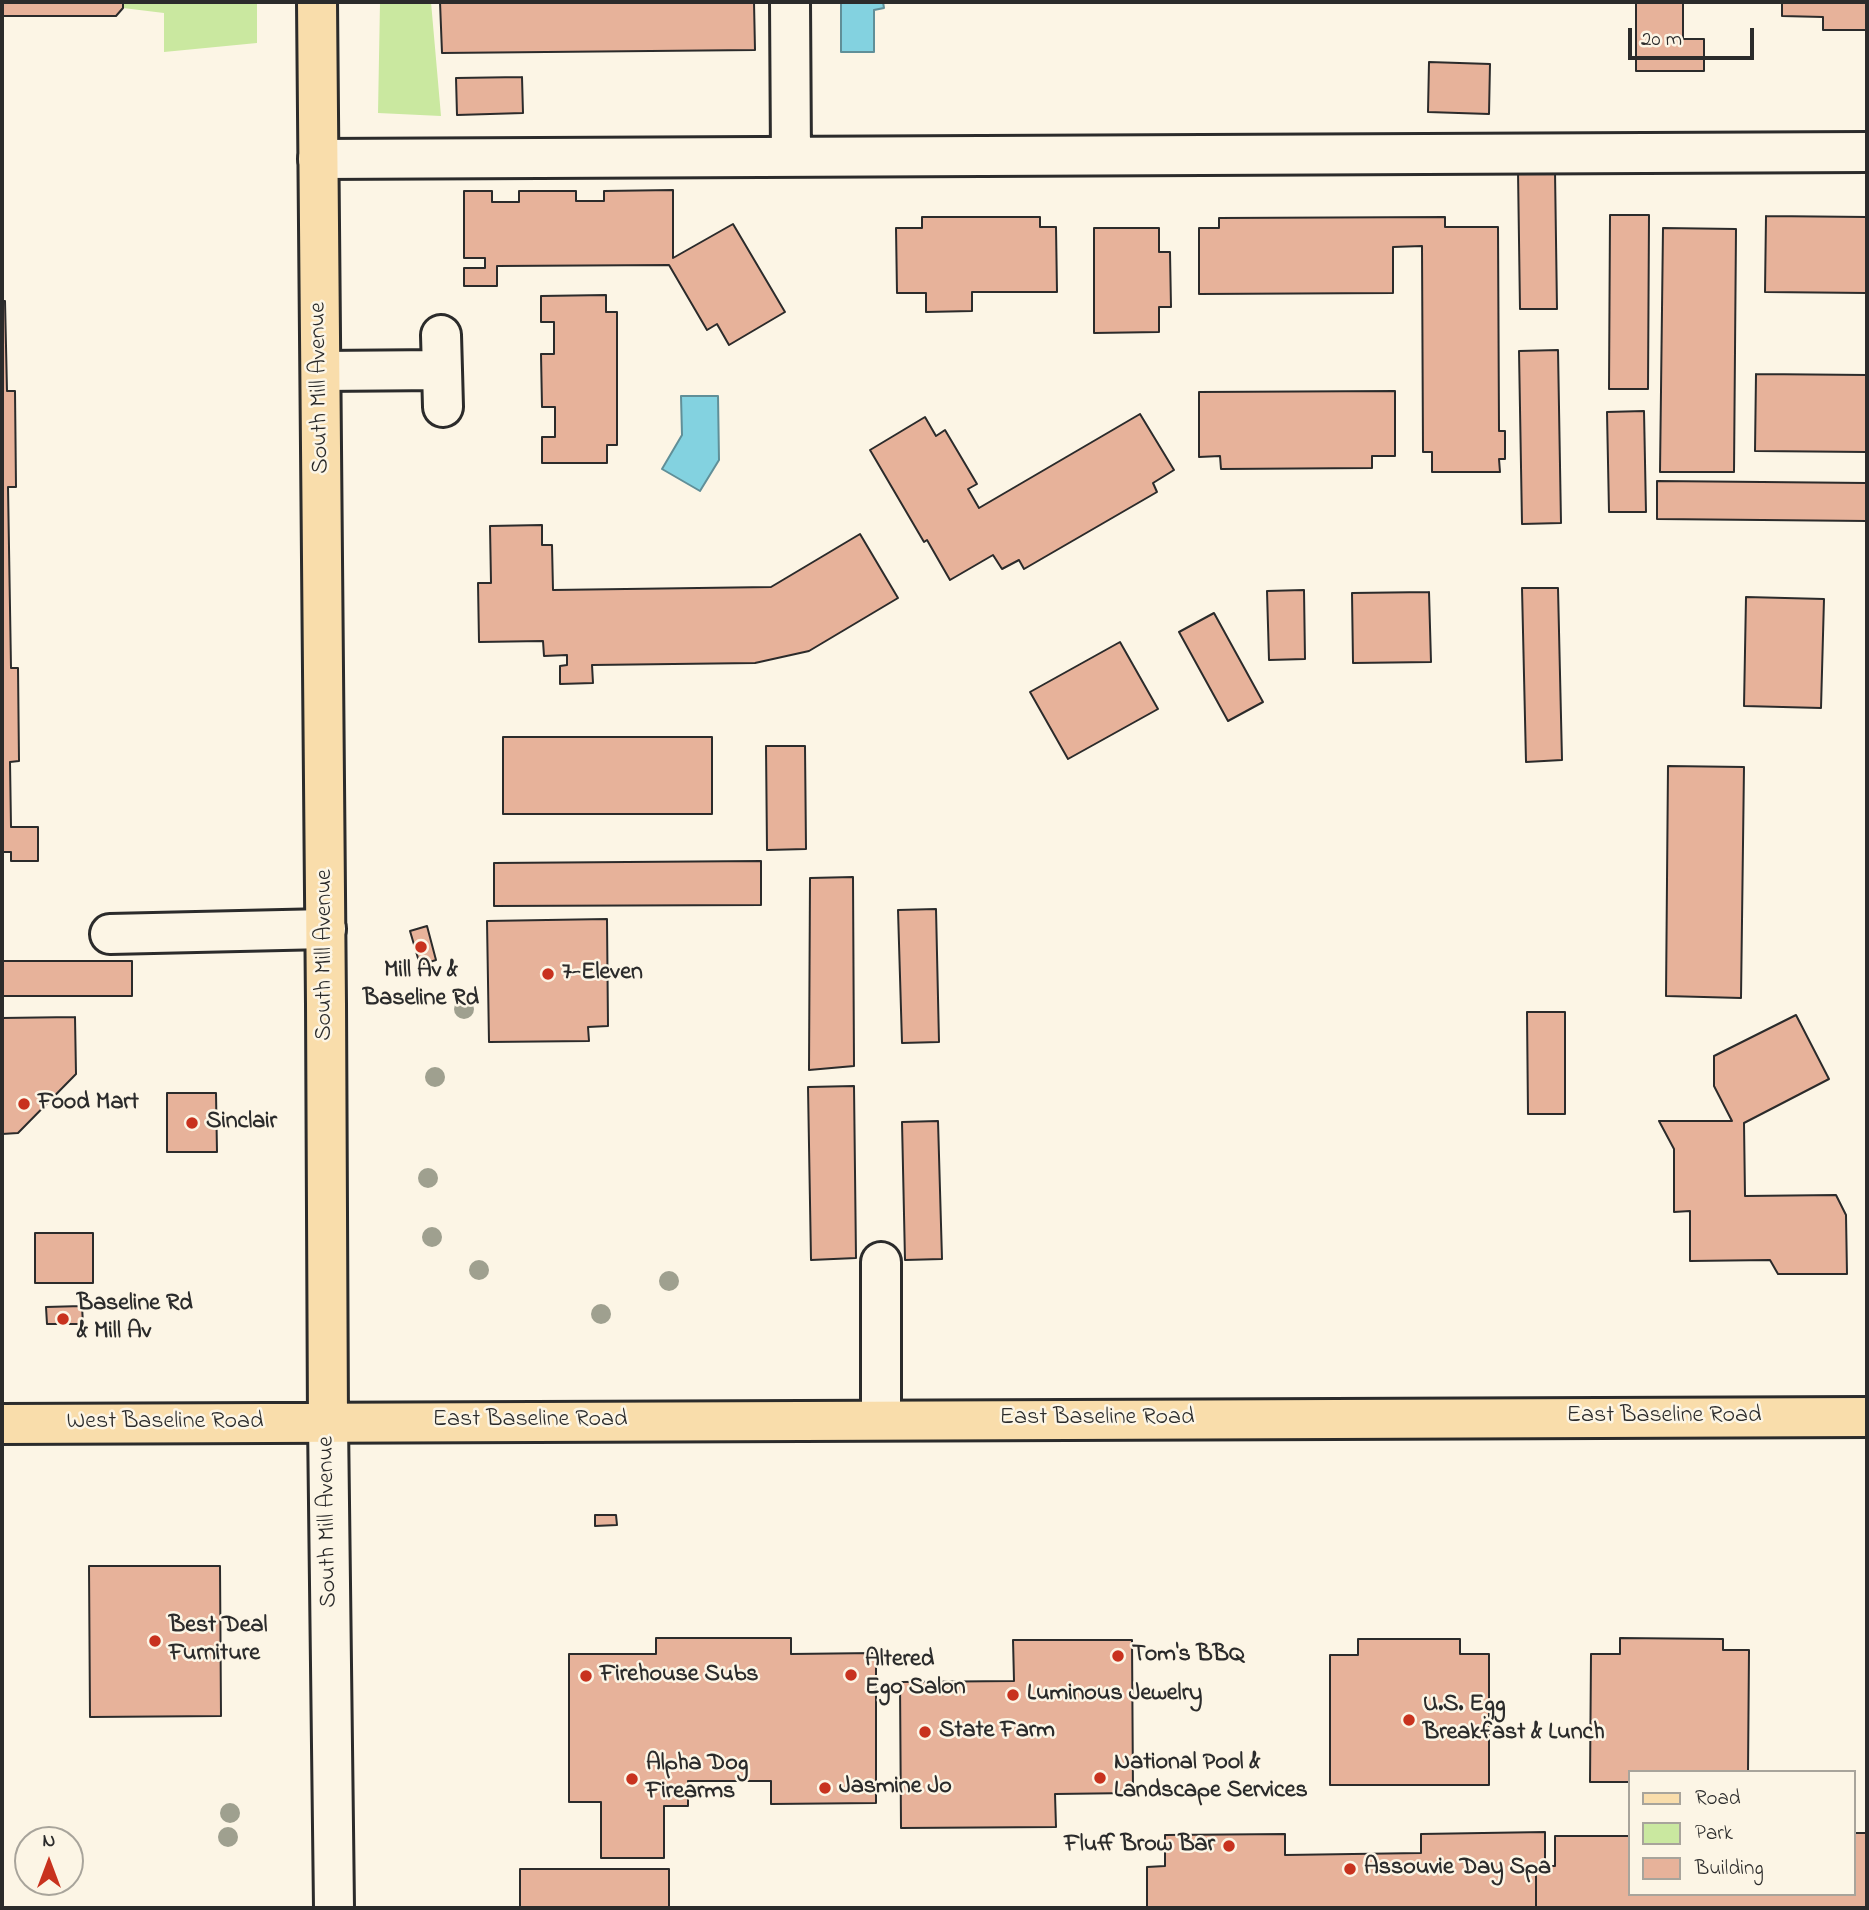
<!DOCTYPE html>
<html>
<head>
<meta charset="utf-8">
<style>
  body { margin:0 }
  #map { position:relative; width:1869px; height:1910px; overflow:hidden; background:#fcf5e5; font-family:"Indie Flower",sans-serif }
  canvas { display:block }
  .frame { position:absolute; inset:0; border:4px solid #2b2b2b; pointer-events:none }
  .legend { position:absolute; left:1628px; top:1770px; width:228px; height:126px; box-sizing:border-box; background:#fcf5e5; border:2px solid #a8a49b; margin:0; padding:9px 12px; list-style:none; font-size:21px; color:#2b2b2b }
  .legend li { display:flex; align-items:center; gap:14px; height:35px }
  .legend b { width:35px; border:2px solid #a8a49b }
  .north { position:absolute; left:14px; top:1826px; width:70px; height:70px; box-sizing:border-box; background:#fcf5e5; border:2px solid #a8a49b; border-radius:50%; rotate:0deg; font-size:19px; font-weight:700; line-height:28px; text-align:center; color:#2b2b2b }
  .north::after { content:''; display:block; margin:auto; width:24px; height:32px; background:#c8321e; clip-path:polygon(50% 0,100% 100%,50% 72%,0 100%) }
  .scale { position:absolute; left:1628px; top:28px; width:126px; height:32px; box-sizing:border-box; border:4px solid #2b2b2b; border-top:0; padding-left:9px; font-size:21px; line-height:24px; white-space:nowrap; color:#2b2b2b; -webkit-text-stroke:5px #fcf5e5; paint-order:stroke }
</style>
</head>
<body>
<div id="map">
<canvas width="1869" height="1910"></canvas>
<div class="frame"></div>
<ul class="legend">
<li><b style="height:9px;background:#f9ddab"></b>Road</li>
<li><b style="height:19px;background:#cae8a0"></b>Park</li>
<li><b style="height:19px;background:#e7b29a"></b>Building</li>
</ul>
<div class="north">N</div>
<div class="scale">20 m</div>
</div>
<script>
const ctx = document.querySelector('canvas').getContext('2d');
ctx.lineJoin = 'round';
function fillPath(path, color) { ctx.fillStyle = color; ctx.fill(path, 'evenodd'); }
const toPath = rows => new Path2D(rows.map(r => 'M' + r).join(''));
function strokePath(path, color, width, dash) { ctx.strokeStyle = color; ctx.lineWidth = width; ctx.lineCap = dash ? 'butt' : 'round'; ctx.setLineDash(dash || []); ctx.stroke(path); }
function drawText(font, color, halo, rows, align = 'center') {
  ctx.font = font + ' "Indie Flower",sans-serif'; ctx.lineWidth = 5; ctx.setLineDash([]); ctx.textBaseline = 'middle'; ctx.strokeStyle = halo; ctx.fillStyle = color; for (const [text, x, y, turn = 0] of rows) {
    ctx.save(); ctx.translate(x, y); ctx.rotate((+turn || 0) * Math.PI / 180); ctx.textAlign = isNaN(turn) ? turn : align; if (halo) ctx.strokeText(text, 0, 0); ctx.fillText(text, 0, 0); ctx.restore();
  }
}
fillPath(toPath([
  [123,2,257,2,257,43,164,52,164,13,123,8],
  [380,2,431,2,441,116,378,113]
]), '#cae8a0');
const water = toPath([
  [841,2,883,2,884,8,874,10,874,52,841,52,841,2],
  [681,396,718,396,719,460,700,491,662,469,682,435,681,396]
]);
fillPath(water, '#83d2e0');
strokePath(water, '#608f98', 2);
const building = toPath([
  [2,2,123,2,123,8,116,16,2,16,2,2],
  [440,2,754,2,755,50,442,53,440,2],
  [1636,2,1683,2,1683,39,1704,39,1704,71,1636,71,1636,2],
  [1782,2,1867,2,1867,30,1823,30,1823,17,1782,16,1782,2],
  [1429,62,1490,64,1489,114,1428,112,1429,62],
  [522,77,523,113,457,115,456,78,522,77],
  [1518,171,1555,171,1557,309,1520,309,1518,171],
  [673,190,673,258,733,224,785,312,729,345,717,324,707,330,669,265,497,266,497,286,464,286,464,268,485,268,485,258,464,258,464,191,492,191,492,202,519,202,519,191,576,191,576,201,604,201,604,191,673,190],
  [1610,215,1649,215,1648,389,1609,389,1610,215],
  [1766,216,1867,217,1867,293,1765,292,1766,216],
  [922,217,1040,217,1040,227,1056,227,1057,292,972,292,972,311,926,312,926,293,897,293,896,228,922,228,922,217],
  [1445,217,1445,227,1498,227,1499,431,1505,431,1505,459,1499,459,1500,472,1432,472,1432,452,1423,452,1422,246,1393,247,1393,293,1199,294,1199,228,1219,228,1219,218,1445,217],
  [1094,228,1159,228,1159,252,1170,252,1171,307,1159,307,1159,332,1094,333,1094,228],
  [1663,228,1736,229,1734,472,1660,472,1663,228],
  [606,295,606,312,617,312,617,445,607,445,607,463,542,463,542,437,555,437,555,407,542,407,541,354,554,354,554,322,541,322,541,296,606,295],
  [2,301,5,301,7,391,15,391,16,487,8,487,11,668,18,668,19,761,10,762,11,827,38,827,38,861,11,861,11,852,2,852,2,301],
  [1558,350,1561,523,1522,524,1519,351,1558,350],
  [1756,374,1867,375,1867,452,1755,451,1756,374],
  [1395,391,1395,456,1372,456,1372,468,1221,469,1220,456,1199,457,1199,392,1395,391],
  [1644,411,1646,512,1609,512,1607,412,1644,411],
  [1140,414,1174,470,1153,483,1157,492,1024,569,1019,560,1002,569,993,555,950,580,927,540,924,542,870,450,925,417,936,436,945,430,977,484,968,489,979,508,1140,414],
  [1657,481,1867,483,1867,521,1657,519,1657,481],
  [542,525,542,545,552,545,553,590,771,587,860,534,898,598,809,651,755,663,592,665,593,683,560,684,560,666,567,665,567,655,544,656,543,641,479,642,478,583,491,583,490,526,542,525],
  [1522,588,1558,588,1562,760,1526,762,1522,588],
  [1304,590,1305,659,1269,660,1267,591,1304,590],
  [1429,592,1431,662,1353,663,1352,593,1429,592],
  [1746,597,1824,599,1821,708,1744,706,1746,597],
  [1214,613,1263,702,1228,721,1179,632,1214,613],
  [1120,642,1158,709,1068,759,1030,692,1120,642],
  [503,737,712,737,712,814,503,814,503,737],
  [766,746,805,746,806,849,767,850,766,746],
  [1668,766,1744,767,1741,998,1666,996,1668,766],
  [761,861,761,905,494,906,494,863,761,861],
  [853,877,854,1066,809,1070,810,878,853,877],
  [936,909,939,1042,902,1043,898,910,936,909],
  [607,919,608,1026,588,1027,589,1041,489,1042,487,921,607,919],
  [427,926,436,960,420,965,410,931,427,926],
  [2,961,132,961,132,996,2,996,2,961],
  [1527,1012,1565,1012,1565,1114,1528,1114,1527,1012],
  [1796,1015,1829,1079,1744,1123,1745,1196,1836,1195,1846,1215,1847,1274,1778,1274,1770,1260,1690,1261,1690,1211,1674,1212,1674,1149,1659,1121,1732,1121,1714,1086,1714,1056,1796,1015],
  [75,1017,76,1074,18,1133,2,1134,2,1018,75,1017],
  [854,1086,856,1258,811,1260,808,1087,854,1086],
  [167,1093,216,1093,217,1152,167,1152,167,1093],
  [938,1121,942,1259,905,1260,902,1122,938,1121],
  [35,1233,93,1233,93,1283,35,1283,35,1233],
  [82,1306,83,1324,47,1324,46,1307,82,1306],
  [595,1515,616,1515,617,1525,595,1526,595,1515],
  [89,1566,220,1566,221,1716,90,1717,89,1566],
  [656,1638,791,1638,791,1654,876,1653,876,1803,771,1804,771,1781,688,1781,688,1806,664,1806,664,1858,601,1858,601,1802,569,1802,569,1654,656,1654,656,1638],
  [1620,1638,1723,1639,1723,1650,1749,1650,1748,1772,1629,1772,1629,1782,1590,1782,1591,1654,1620,1654,1620,1638],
  [1358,1639,1460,1639,1460,1654,1489,1654,1489,1785,1330,1785,1330,1655,1358,1655,1358,1639],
  [1013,1640,1132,1640,1133,1793,1055,1794,1056,1827,901,1828,900,1682,1014,1681,1013,1640],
  [1545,1832,1545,1866,1536,1866,1536,1908,1147,1908,1147,1867,1165,1866,1165,1835,1285,1834,1285,1855,1421,1853,1421,1834,1545,1832],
  [1853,1833,1867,1833,1867,1908,1536,1908,1536,1866,1555,1866,1555,1836,1629,1836,1629,1894,1853,1894,1853,1833],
  [520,1869,669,1869,669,1908,520,1908,520,1869]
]);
fillPath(building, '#e7b29a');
strokePath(building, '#2b2b2b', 2);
const minor = toPath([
  [790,2,791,157],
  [318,159,1867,152],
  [442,370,443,407],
  [321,371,442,370,441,335],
  [110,934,326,929],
  [881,1262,881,1420],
  [328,1422,334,1908]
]);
const major = toPath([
  [317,2,326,1004,328,1422],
  [2,1424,1867,1417]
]);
strokePath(minor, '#2b2b2b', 44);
strokePath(major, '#2b2b2b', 44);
strokePath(minor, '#fcf5e5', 38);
strokePath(major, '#f9ddab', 38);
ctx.fillStyle = '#9fa08f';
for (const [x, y] of [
  [464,1009],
  [435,1077],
  [428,1178],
  [432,1237],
  [479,1270],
  [669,1281],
  [601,1314],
  [230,1813],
  [228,1837]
]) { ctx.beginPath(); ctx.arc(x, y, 10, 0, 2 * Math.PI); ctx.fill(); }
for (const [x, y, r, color] of [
  [421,947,7,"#c8321e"],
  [548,974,7,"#c8321e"],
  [24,1104,7,"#c8321e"],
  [192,1123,7,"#c8321e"],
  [63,1319,7,"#c8321e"],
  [155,1641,7,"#c8321e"],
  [1118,1656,7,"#c8321e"],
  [851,1675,7,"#c8321e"],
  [586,1676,7,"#c8321e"],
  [1013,1695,7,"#c8321e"],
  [1409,1720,7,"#c8321e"],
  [925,1732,7,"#c8321e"],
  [1100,1778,7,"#c8321e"],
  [632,1779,7,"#c8321e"],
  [825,1788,7,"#c8321e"],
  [1229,1846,7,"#c8321e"],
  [1350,1869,7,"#c8321e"]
]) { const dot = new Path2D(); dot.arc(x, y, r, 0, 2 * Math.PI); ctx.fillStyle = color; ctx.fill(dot); strokePath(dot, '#fcf5e5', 2.5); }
drawText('24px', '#2b2b2b', '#fcf5e5', [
  ["South Mill Avenue",321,388,-91],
  ["South Mill Avenue",326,955,-90],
  ["East Baseline Road",1664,1417],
  ["East Baseline Road",1097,1419],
  ["East Baseline Road",530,1421],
  ["West Baseline Road",165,1423],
  ["South Mill Avenue",329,1522,-91]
]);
drawText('bold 24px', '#2b2b2b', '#fcf5e5', [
  ["Mill Av &",421,972,"center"],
  ["Baseline Rd",421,1000,"center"],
  ["7-Eleven",562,974],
  ["Food Mart",38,1104],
  ["Sinclair",206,1123],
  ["Baseline Rd",77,1305],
  ["& Mill Av",77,1333],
  ["Best Deal",169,1627],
  ["Furniture",169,1655],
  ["Tom's BBQ",1132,1656],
  ["Altered",865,1661],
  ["Ego Salon",865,1689],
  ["Firehouse Subs",600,1676],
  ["Luminous Jewelry",1027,1695],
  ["U.S. Egg",1423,1706],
  ["Breakfast & Lunch",1423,1734],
  ["State Farm",939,1732],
  ["National Pool &",1114,1764],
  ["Landscape Services",1114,1792],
  ["Alpha Dog",646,1765],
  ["Firearms",646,1793],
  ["Jasmine Jo",839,1788],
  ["Fluff Brow Bar",1215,1846,"right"],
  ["Assouvie Day Spa",1364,1869]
], 'left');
</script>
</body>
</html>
